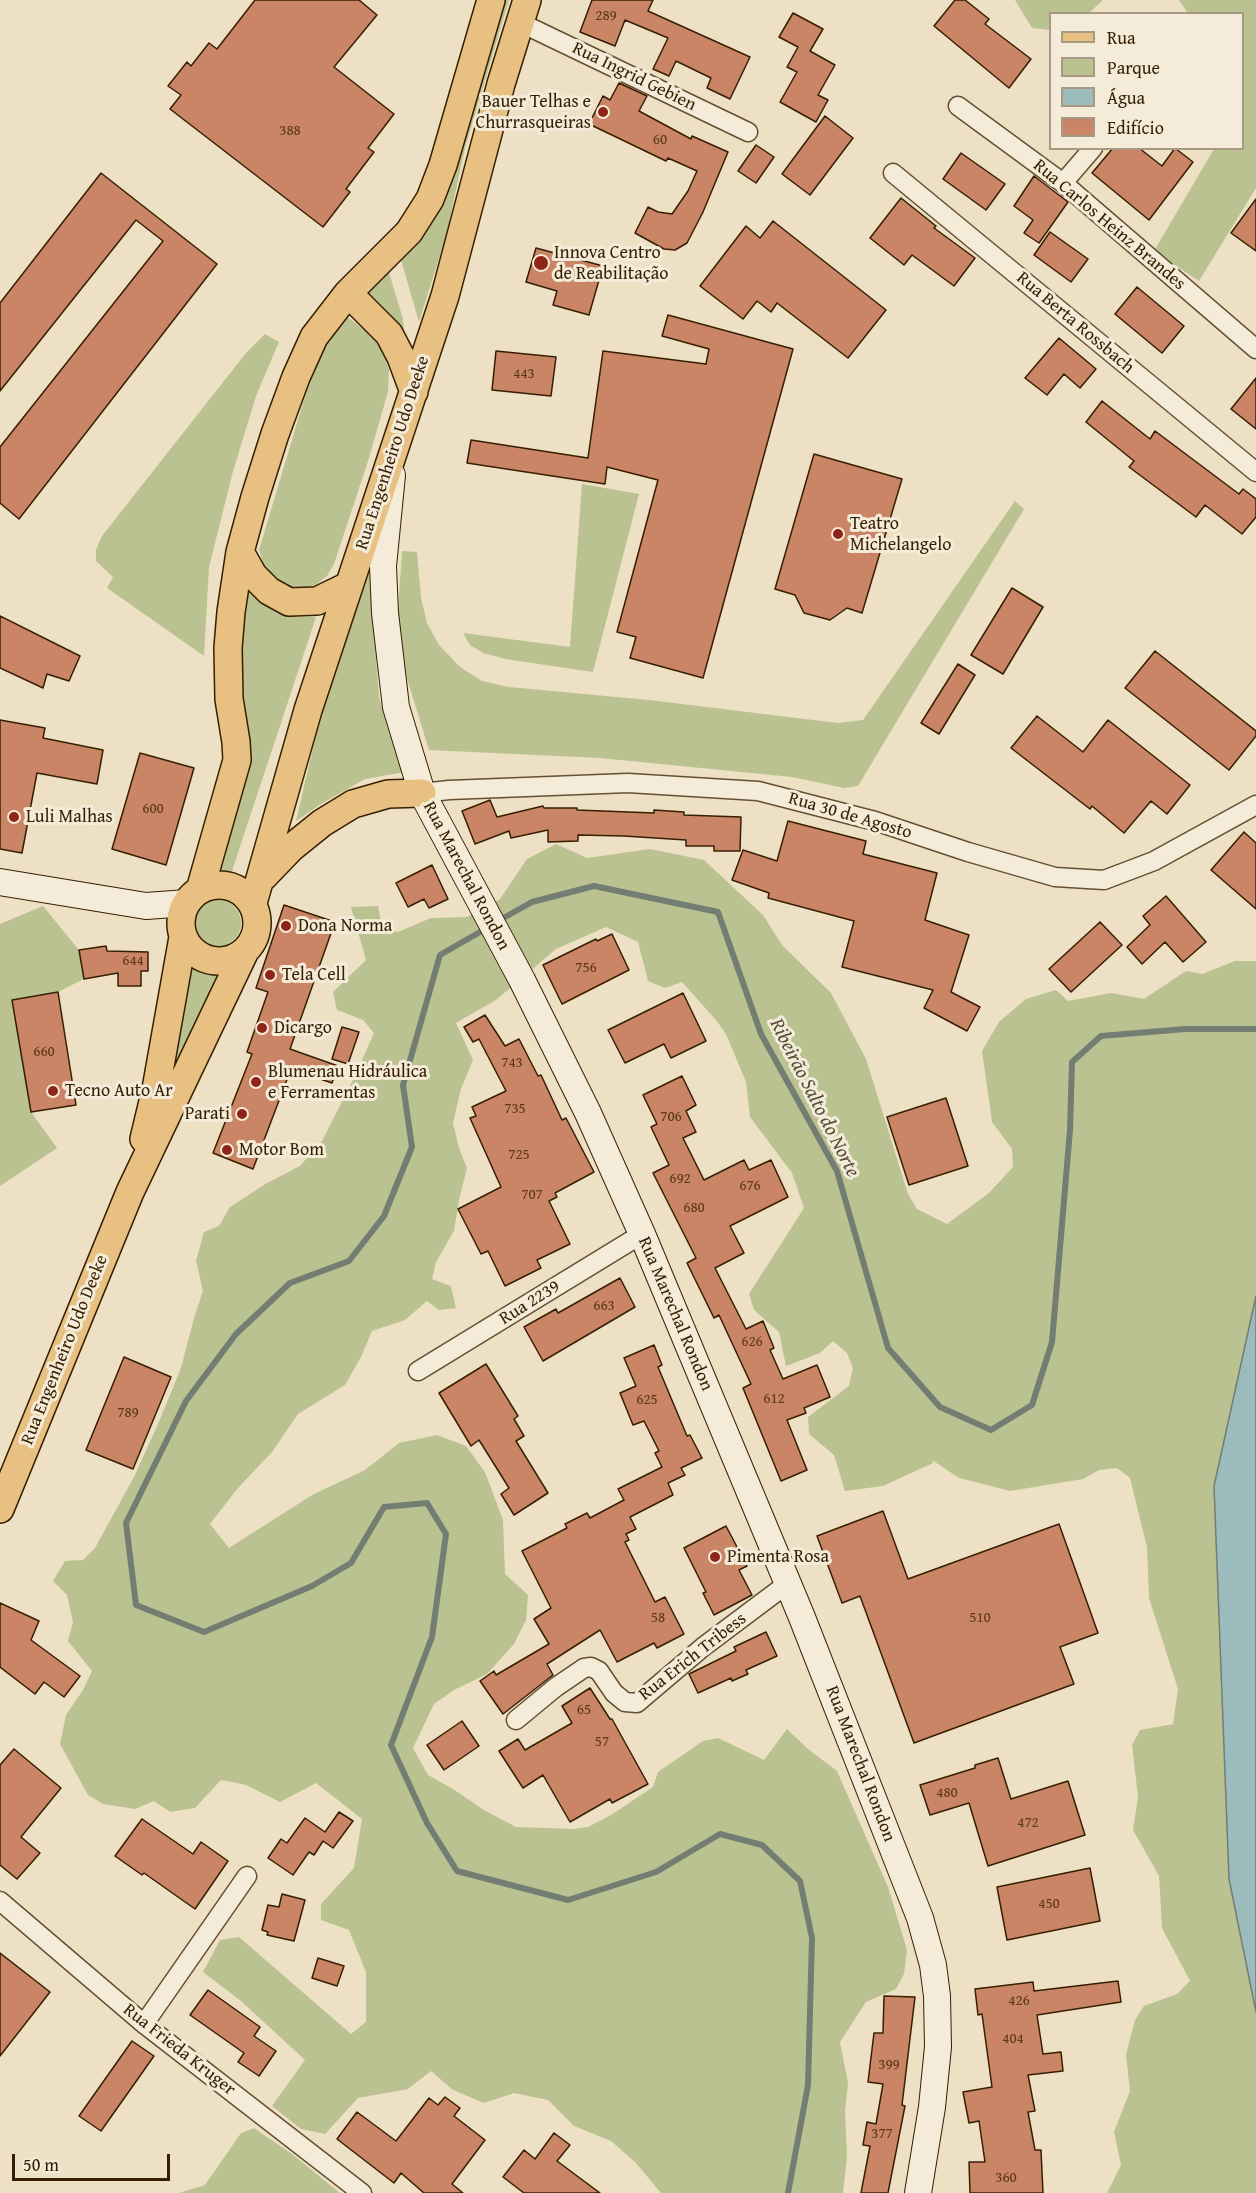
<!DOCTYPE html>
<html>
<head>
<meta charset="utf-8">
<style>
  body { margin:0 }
  #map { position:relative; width:1256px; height:2193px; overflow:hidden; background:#eee0c4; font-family:"Gentium Book Plus",serif }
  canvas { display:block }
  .legend { position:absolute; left:1049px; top:12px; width:195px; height:138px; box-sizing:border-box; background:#f4ebd9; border:2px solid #a89982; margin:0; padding:8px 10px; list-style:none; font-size:18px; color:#361f00 }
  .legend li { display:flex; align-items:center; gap:12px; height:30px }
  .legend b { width:30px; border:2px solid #a89982 }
  .scale { position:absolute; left:12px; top:2154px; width:158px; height:27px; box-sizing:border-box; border:3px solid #361f00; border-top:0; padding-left:8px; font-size:18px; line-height:21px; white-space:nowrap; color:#361f00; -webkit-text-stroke:4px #f4ebd9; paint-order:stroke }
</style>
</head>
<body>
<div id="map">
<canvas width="1256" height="2193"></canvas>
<ul class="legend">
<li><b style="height:8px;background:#e7c082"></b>Rua</li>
<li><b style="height:16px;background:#bac292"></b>Parque</li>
<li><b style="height:16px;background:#9cbbbc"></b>Água</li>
<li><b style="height:16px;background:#c98565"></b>Edifício</li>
</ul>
<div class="scale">50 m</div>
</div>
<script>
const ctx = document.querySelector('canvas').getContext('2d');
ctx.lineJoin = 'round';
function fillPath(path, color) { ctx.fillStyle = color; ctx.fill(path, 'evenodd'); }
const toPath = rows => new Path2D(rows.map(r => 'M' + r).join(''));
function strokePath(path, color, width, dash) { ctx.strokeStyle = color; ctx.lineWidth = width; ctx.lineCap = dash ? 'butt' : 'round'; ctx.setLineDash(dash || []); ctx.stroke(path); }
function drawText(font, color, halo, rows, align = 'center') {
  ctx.font = font + ' "Gentium Book Plus",serif'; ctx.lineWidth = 6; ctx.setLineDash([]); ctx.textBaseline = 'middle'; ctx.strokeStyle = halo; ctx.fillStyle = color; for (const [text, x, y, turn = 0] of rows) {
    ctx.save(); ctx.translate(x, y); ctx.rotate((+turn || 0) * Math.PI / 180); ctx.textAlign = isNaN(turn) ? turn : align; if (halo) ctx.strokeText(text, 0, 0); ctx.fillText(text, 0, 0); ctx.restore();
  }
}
fillPath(toPath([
  [501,0,509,0,465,148,446,236,419,322,401,260,418,244,441,206],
  [1015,0,1103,0,1089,13,1050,14,1050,30,1032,28],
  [1179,0,1256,0,1256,188,1199,281,1154,251,1214,149,1242,148,1242,14,1188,13],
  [387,266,403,319,405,340,388,312,375,298,362,290],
  [345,315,373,337,383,352,389,369,388,392,368,461,334,564,327,576,317,584,307,588,296,589,284,586,266,572,259,550,309,383,327,340],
  [265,334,279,342,256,396,232,475,209,567,204,656,107,588,113,577,96,561,96,550,102,536,246,353],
  [582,484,639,494,593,672,505,659,483,653,470,645,463,633,570,647],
  [1015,501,1024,509,858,786,844,788,792,777,600,758,429,750,406,675,398,611,402,551,417,552,421,598,427,623,439,645,460,667,482,681,509,687,649,700,838,723,863,720],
  [375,557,374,634,379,697,393,745,405,772,365,779,321,804,296,821,322,709],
  [246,586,260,600,279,613,297,617,316,617,232,871,219,870,239,683],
  [556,844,587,858,650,849,704,860,763,915,782,945,831,993,866,1059,908,1194,917,1209,947,1224,989,1193,1013,1167,1012,1149,992,1122,982,1051,999,1022,1026,999,1056,990,1068,1001,1111,993,1144,999,1186,971,1202,974,1235,961,1256,961,1256,1296,1214,1487,1229,1879,1256,2013,1256,2193,1107,2193,1121,2165,1114,2132,1130,2091,1126,2055,1135,2020,1144,2006,1177,1994,1190,1981,1162,1928,1159,1876,1133,1830,1138,1797,1132,1745,1140,1730,1173,1724,1178,1689,1149,1598,1147,1547,1130,1478,1117,1468,1099,1470,1083,1479,1010,1491,959,1478,932,1460,933,1463,883,1486,845,1491,834,1455,809,1434,808,1417,849,1386,853,1368,847,1353,833,1341,820,1353,786,1366,779,1332,754,1310,749,1294,804,1208,792,1173,750,1117,746,1082,726,1034,716,1020,682,982,665,988,648,981,638,942,606,927,556,949,496,1000,456,1023,473,1060,461,1089,453,1123,459,1148,467,1168,459,1200,454,1231,436,1262,432,1279,451,1286,456,1308,439,1310,427,1301,405,1320,372,1331,361,1357,345,1385,298,1414,272,1452,238,1488,210,1524,229,1548,312,1495,365,1470,399,1443,437,1435,466,1446,485,1472,503,1520,505,1574,528,1595,526,1620,514,1644,487,1674,454,1690,434,1704,413,1748,428,1775,453,1789,484,1810,516,1827,574,1829,588,1827,611,1815,653,1787,658,1772,703,1741,718,1738,764,1760,787,1729,808,1749,837,1771,888,1887,907,1950,904,1974,896,1989,866,2002,840,2042,848,2083,845,2111,847,2156,843,2193,661,2193,635,2162,611,2141,574,2126,548,2100,514,2093,484,2103,453,2090,431,2071,408,2089,358,2098,325,2134,301,2129,272,2106,305,2060,241,2001,203,1972,220,1940,239,1937,351,2034,366,2022,366,1972,349,1930,321,1920,321,1904,354,1868,362,1819,316,1783,280,1802,246,1785,221,1780,195,1808,170,1812,154,1801,135,1809,103,1804,88,1795,60,1744,66,1715,83,1690,92,1671,68,1641,73,1622,67,1595,53,1581,65,1561,83,1560,95,1548,135,1475,158,1424,181,1368,194,1318,203,1291,196,1261,204,1232,219,1226,230,1207,267,1183,300,1166,322,1141,354,1078,374,1033,363,1020,337,1010,333,992,366,960,351,907,378,906,382,927,398,932,431,918,467,917,500,899,527,859],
  '195 923a23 23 0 1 1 46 0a23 23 0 1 1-46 0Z',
  [43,906,79,950,84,979,58,992,12,1000,31,1112,57,1148,0,1186,0,924],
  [186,963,208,974,221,977,173,1078],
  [254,2128,292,2154,340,2193,179,2193,205,2185,241,2133]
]), '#bac292');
const water = toPath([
  [1256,1296,1256,2012,1229,1879,1214,1486,1256,1296]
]);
fillPath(water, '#9cbbbc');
strokePath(water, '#737d71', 1.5);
strokePath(toPath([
  [498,921,532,902,594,886,718,912,761,1034,837,1171,888,1348,940,1407,991,1430,1032,1405,1052,1342,1070,1130,1072,1062,1101,1036,1185,1029,1256,1029],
  [487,928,440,955,403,1085,412,1147,384,1216,349,1261,290,1283,236,1334,186,1401,126,1523,136,1605,204,1632,312,1586,351,1563,384,1507,427,1503,446,1534,432,1637,391,1745,427,1823,457,1871,568,1900,656,1872,720,1834,762,1845,800,1881,812,1938,808,2085,788,2193]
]), '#737d71', 6);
const building = toPath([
  [255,0,359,0,377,15,334,67,394,114,368,148,374,152,346,189,350,192,323,227,170,109,181,95,168,86,187,62,191,66,209,43,217,49,255,0],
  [592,0,653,0,648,11,750,57,730,99,707,88,711,78,676,61,669,76,653,69,668,38,625,20,615,46,580,32,592,0],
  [955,0,965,0,989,19,985,24,1031,59,1009,88,934,26,955,0],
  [793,13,823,29,810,51,835,65,818,95,828,100,816,122,780,102,797,72,787,67,798,47,779,37,793,13],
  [619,83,647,96,639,111,691,139,692,136,728,152,703,212,687,243,675,250,664,249,635,233,648,207,658,212,672,214,688,191,697,171,668,158,666,161,589,124,603,96,610,100,619,83],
  [825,116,853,138,810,195,782,174,825,116],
  [756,145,774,157,756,183,738,171,756,145],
  [1113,148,1139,148,1162,166,1175,148,1193,162,1149,220,1092,173,1113,148],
  [961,153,1005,184,986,210,943,179,961,153],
  [101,173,217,264,19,519,0,503,0,447,163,241,136,220,0,391,0,303,101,173],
  [1034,176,1068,202,1039,243,1024,233,1033,220,1014,206,1034,176],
  [901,198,936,226,934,228,975,258,954,286,912,255,904,265,870,238,901,198],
  [1256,199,1256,251,1231,233,1256,199],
  [773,221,886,310,848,358,777,303,771,312,757,301,743,319,700,286,746,226,760,238,773,221],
  [1050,232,1088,259,1071,282,1034,255,1050,232],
  [536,248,603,266,589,315,553,305,557,291,526,282,536,248],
  [1137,287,1184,326,1162,353,1115,314,1137,287],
  [668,315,793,349,703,678,630,658,636,637,617,632,658,480,607,467,605,484,467,463,471,440,588,458,603,351,706,364,709,349,662,336,668,315],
  [1059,338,1096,369,1080,388,1064,374,1047,395,1025,378,1059,338],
  [496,351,556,357,551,396,492,390,496,351],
  [1256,378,1256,429,1231,409,1256,378],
  [1102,401,1150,439,1155,431,1239,494,1243,489,1256,499,1256,517,1242,534,1205,505,1196,517,1129,467,1134,461,1086,422,1102,401],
  [814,454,902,479,862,613,847,608,830,620,804,613,795,595,775,589,814,454],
  [1012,588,1043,607,1003,674,971,655,1012,588],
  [0,616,80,656,69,681,47,674,43,688,0,668,0,616],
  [1155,651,1256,731,1256,736,1229,770,1125,688,1155,651],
  [958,664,975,675,939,734,921,723,958,664],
  [1037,716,1083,752,1108,720,1190,785,1167,814,1151,801,1124,833,1092,806,1090,809,1011,748,1037,716],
  [0,720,45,728,43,738,103,750,97,784,37,773,22,853,0,849,0,720],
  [140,753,194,768,166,865,112,849,140,753],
  [490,800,497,817,543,806,544,808,577,808,577,810,654,813,654,810,684,812,684,815,741,817,740,851,714,851,714,846,686,846,686,840,624,836,578,835,578,841,548,842,548,830,511,838,509,831,475,844,462,811,490,800],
  [788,821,866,841,863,854,937,873,925,920,969,935,951,992,980,1007,967,1031,924,1008,933,990,842,967,854,921,768,898,769,893,732,880,743,850,777,861,788,821],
  [1244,832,1256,843,1256,909,1211,870,1244,832],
  [432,865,448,899,429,908,424,899,408,907,396,883,432,865],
  [1166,896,1206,942,1183,962,1165,942,1142,964,1127,947,1150,925,1143,916,1166,896],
  [284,905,335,922,290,1049,338,1066,332,1083,291,1069,253,1169,213,1153,252,1054,247,1052,268,992,256,988,284,905],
  [1100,922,1122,945,1071,992,1049,969,1100,922],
  [612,934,629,970,562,1004,543,965,596,939,597,941,612,934],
  [106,946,107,951,148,952,148,971,141,971,141,986,118,986,118,973,84,979,79,950,106,946],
  [58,992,76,1105,31,1112,12,1000,58,992],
  [683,993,706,1041,671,1058,664,1044,625,1063,608,1030,683,993],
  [485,1015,505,1046,519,1039,538,1076,541,1075,562,1120,566,1118,594,1172,555,1193,557,1197,549,1201,570,1244,537,1260,541,1268,505,1286,488,1251,481,1254,458,1209,501,1187,470,1118,476,1116,472,1107,506,1091,479,1039,473,1042,464,1027,485,1015],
  [342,1027,359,1032,348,1064,332,1059,342,1027],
  [682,1076,696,1105,686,1111,696,1132,683,1138,704,1180,744,1160,749,1170,771,1160,788,1197,730,1226,744,1253,715,1268,746,1329,763,1321,774,1348,770,1350,783,1379,817,1365,830,1397,804,1408,806,1413,787,1420,807,1470,781,1481,743,1388,751,1384,719,1315,714,1318,687,1263,696,1258,653,1173,669,1165,651,1127,657,1124,643,1095,682,1076],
  [946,1098,968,1166,909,1185,887,1117,946,1098],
  [620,1278,635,1307,543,1361,524,1327,556,1309,558,1313,620,1278],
  [654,1345,662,1365,658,1367,687,1436,690,1435,702,1458,681,1468,685,1475,668,1483,673,1495,630,1517,636,1529,626,1534,629,1540,625,1542,655,1602,665,1597,684,1634,657,1648,654,1643,617,1662,600,1630,547,1664,553,1675,503,1714,480,1681,494,1671,496,1675,549,1644,534,1619,551,1608,522,1551,567,1528,565,1524,587,1513,590,1518,624,1500,618,1489,662,1467,655,1453,659,1451,644,1421,633,1425,620,1393,636,1386,624,1358,654,1345],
  [124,1357,171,1377,133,1469,86,1450,124,1357],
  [486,1364,518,1416,514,1419,524,1436,516,1441,548,1493,514,1515,501,1494,509,1488,479,1440,471,1446,439,1393,486,1364],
  [883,1511,908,1579,1059,1524,1098,1633,1060,1647,1074,1684,914,1743,860,1596,842,1603,817,1536,883,1511],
  [726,1526,747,1566,739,1570,752,1595,714,1615,703,1593,706,1592,684,1548,726,1526],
  [0,1603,39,1621,31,1640,80,1676,64,1697,44,1682,35,1694,0,1667,0,1603],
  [766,1632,777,1656,746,1670,748,1674,732,1681,731,1678,698,1693,689,1674,736,1651,734,1647,766,1632],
  [590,1688,610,1719,612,1719,648,1784,612,1803,610,1799,570,1822,543,1775,523,1788,499,1751,518,1739,525,1750,572,1723,562,1706,590,1688],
  [462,1721,479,1746,444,1770,427,1745,462,1721],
  [14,1749,61,1788,21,1837,40,1853,17,1879,0,1865,0,1765,14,1749],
  [998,1758,1011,1799,1068,1781,1085,1835,988,1866,969,1803,930,1815,920,1785,975,1768,975,1765,998,1758],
  [339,1812,353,1821,333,1848,323,1841,314,1855,309,1852,293,1875,268,1858,281,1839,287,1843,305,1818,325,1832,339,1812],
  [142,1819,193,1854,201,1842,228,1861,195,1909,144,1873,142,1875,115,1856,142,1819],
  [1090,1868,1100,1921,1007,1940,997,1887,1090,1868],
  [282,1894,305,1900,294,1941,267,1935,268,1932,262,1930,268,1905,279,1907,282,1894],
  [0,1953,50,1992,0,2056,0,1953],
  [318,1958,344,1966,337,1986,312,1978,318,1958],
  [1118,1981,1121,2002,1037,2015,1043,2054,1061,2052,1063,2071,1028,2075,1035,2111,1028,2112,1035,2150,1041,2150,1043,2193,970,2193,969,2162,985,2162,979,2121,969,2123,963,2092,992,2087,982,2014,978,2015,975,1989,1033,1982,1034,1991,1118,1981],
  [208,1990,260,2027,254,2036,276,2051,259,2076,238,2062,244,2053,190,2015,208,1990],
  [884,1996,915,1997,902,2105,905,2106,888,2193,861,2193,870,2146,863,2145,867,2122,876,2124,883,2084,868,2082,874,2033,883,2033,884,1996],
  [132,2041,154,2056,101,2131,79,2116,132,2041],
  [445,2097,460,2108,454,2116,485,2140,452,2184,463,2193,424,2193,401,2173,394,2183,337,2139,357,2112,396,2141,429,2098,438,2105,445,2097],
  [554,2133,570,2145,557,2161,600,2193,524,2193,503,2177,524,2150,535,2159,554,2133]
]);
fillPath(building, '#c98565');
strokePath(building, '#361f00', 1.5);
const street = toPath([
  [519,22,748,132],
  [958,106,1063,183,1256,349],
  [893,173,1256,472],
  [1063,183,1093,148],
  [422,793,449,790,628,783,758,791,875,821,968,852,1055,877,1104,880,1154,861,1256,805],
  [418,1371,642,1234],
  [516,1720,556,1687,584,1668,591,1667,599,1671,614,1693,625,1702,637,1703,703,1647,787,1584],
  [0,1901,144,2024,362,2193],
  [144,2024,247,1876]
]);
const secondary = toPath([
  [392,475,383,566,385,613,396,707,422,793,522,980,588,1113,642,1234,801,1615,920,1918,933,1965,937,1996,938,2047,932,2107,918,2193],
  [0,882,146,906,187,903]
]);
const primary = toPath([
  [348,293,389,334,401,357,414,392],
  [240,552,253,575,269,591,289,602,317,601,348,586],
  [263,877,291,848,322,823,353,804,388,794,422,793],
  '181 923a38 38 0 1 1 76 0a38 38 0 1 1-76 0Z',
  [200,890,237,760,236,742,229,699,228,648,231,612,240,552,255,497,275,434,296,377,314,337,348,293,409,232,430,199,443,165,491,0],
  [253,903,308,710,445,296,501,84,527,0],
  [144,1139,156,1089,183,937],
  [0,1509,130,1192,245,951]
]);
strokePath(street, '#644f31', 21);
strokePath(secondary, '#361f00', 28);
strokePath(primary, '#361f00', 30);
strokePath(street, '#f4ebd9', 18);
strokePath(secondary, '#f4ebd9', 26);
strokePath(primary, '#e7c082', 27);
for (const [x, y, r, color] of [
  [603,112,6,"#8f2418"],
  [541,263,8,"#8f2418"],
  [838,534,6,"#8f2418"],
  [14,817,6,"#8f2418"],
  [286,926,6,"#8f2418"],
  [270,975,6,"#8f2418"],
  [262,1028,6,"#8f2418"],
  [256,1082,6,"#8f2418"],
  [53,1091,6,"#8f2418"],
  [242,1114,6,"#8f2418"],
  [227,1150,6,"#8f2418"],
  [715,1557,6,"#8f2418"]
]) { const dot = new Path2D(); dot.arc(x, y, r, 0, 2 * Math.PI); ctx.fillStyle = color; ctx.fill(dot); strokePath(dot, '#f4ebd9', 2); }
drawText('15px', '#5b3819', null, [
  ["289",606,16],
  ["388",290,131],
  ["60",660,140],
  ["443",524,374],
  ["600",153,809],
  ["644",133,961],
  ["756",586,968],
  ["660",44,1052],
  ["743",512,1063],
  ["735",515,1109],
  ["706",671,1117],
  ["725",519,1155],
  ["692",680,1179],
  ["676",750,1186],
  ["707",532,1195],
  ["680",694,1208],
  ["663",604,1306],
  ["626",752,1342],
  ["612",774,1399],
  ["625",647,1400],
  ["789",128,1413],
  ["58",658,1618],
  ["510",980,1618],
  ["65",584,1710],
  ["57",602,1742],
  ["480",947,1793],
  ["472",1028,1823],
  ["450",1049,1904],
  ["426",1019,2001],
  ["404",1013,2039],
  ["399",889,2065],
  ["377",882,2134],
  ["360",1006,2178]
]);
drawText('18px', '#361f00', '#f4ebd9', [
  ["Rua Ingrid Gebien",634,77,26],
  ["Rua Carlos Heinz Brandes",1109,225,40],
  ["Rua Berta Rossbach",1075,323,40],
  ["Rua Engenheiro Udo Deeke",393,453,-72],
  ["Rua 30 de Agosto",850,816,16],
  ["Rua Marechal Rondon",466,876,62],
  ["Rua 2239",530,1303,-32],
  ["Rua Marechal Rondon",675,1314,67],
  ["Rua Engenheiro Udo Deeke",65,1350,-68],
  ["Rua Erich Tribess",693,1657,-38],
  ["Rua Marechal Rondon",860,1764,69],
  ["Rua Frieda Kruger",179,2050,38]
]);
drawText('18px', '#361f00', '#f4ebd9', [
  ["Bauer Telhas e",591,102,"right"],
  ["Churrasqueiras",591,123,"right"],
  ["Innova Centro",554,253],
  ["de Reabilitação",554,274],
  ["Teatro",850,524],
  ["Michelangelo",850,545],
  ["Luli Malhas",26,817],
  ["Dona Norma",298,926],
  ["Tela Cell",282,975],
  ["Dicargo",274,1028],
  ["Blumenau Hidráulica",268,1072],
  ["e Ferramentas",268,1093],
  ["Tecno Auto Ar",65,1091],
  ["Parati",230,1114,"right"],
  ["Motor Bom",239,1150],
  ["Pimenta Rosa",727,1557]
], 'left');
drawText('italic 20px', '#554e38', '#f4ebd9', [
  ["Ribeirão Salto do Norte",814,1098,63]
]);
</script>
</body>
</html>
